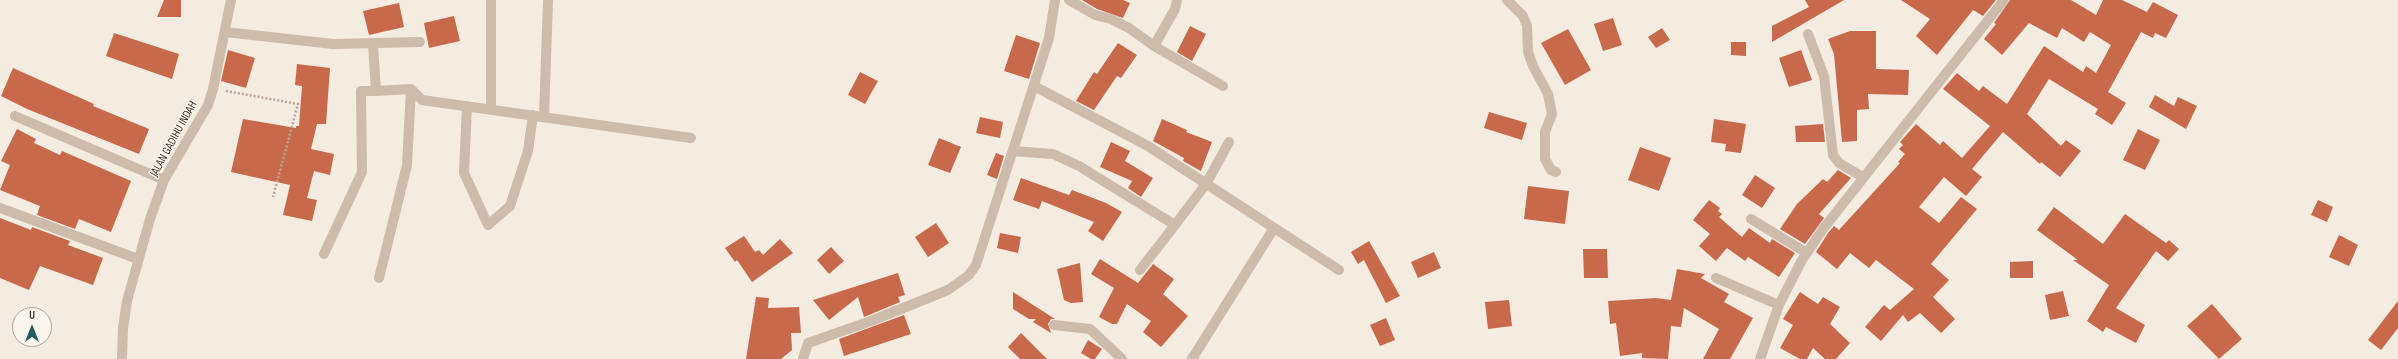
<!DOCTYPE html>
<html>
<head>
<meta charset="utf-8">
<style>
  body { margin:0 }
  #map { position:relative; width:2398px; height:359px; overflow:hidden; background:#f4ebe1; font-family:"Sofia Sans Condensed",sans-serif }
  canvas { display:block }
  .north { position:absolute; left:12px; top:307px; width:40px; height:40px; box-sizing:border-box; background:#fbf5ee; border:1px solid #aea6a0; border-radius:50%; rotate:0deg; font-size:11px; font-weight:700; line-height:16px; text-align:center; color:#3b302b }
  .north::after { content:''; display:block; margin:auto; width:14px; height:18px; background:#1f5a5e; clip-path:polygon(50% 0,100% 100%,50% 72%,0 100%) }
</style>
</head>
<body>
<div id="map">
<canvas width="2398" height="359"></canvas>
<div class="north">U</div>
</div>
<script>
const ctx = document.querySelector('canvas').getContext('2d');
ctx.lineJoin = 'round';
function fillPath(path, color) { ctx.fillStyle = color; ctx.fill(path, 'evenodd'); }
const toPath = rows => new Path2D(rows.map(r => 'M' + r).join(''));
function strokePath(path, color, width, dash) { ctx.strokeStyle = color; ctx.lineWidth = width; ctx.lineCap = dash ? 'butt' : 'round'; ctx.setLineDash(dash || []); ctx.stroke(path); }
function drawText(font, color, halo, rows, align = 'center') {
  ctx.font = font + ' "Sofia Sans Condensed",sans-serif'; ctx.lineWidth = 3; ctx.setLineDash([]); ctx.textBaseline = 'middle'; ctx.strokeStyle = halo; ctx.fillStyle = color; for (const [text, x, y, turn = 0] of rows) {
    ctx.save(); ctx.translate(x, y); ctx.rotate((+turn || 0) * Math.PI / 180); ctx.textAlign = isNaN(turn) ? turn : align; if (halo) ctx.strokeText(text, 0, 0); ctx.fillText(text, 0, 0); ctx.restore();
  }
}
fillPath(toPath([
  [164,0,181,0,181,17,157,17],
  [1082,0,1123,0,1130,3,1123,18,1097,9],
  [1805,0,1844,0,1772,42,1772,26,1809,7],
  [1901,0,1996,0,1983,16,1973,10,1937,55,1916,36,1930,19],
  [2010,0,2071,0,2096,15,2103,0,2122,0,2147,12,2153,2,2178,15,2166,38,2155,33,2153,38,2141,32,2108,92,2126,103,2112,125,2095,114,2098,109,2049,79,2027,114,2061,146,2066,140,2081,151,2060,177,2041,162,2040,164,2003,132,1972,169,1982,177,1966,196,1944,177,1919,207,1939,223,1961,197,1977,209,1931,264,1949,280,1933,297,1955,319,1941,333,1920,313,1908,322,1903,315,1881,341,1865,327,1884,305,1890,310,1914,289,1876,260,1869,268,1850,253,1837,269,1816,252,1828,233,1834,226,1839,230,1900,163,1898,162,1905,154,1899,149,1903,145,1900,142,1916,124,1940,145,1943,141,1962,158,1990,126,1943,89,1957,73,1979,91,1983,86,2007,104,2044,46,2083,72,2086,66,2096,73,2111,45,2090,32,2084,42,2062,28,2057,38,2029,23,2002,55,1984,39,1996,24,1994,23],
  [399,3,404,27,369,35,363,11],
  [454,16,460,41,429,48,424,23],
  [1613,18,1622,45,1603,51,1594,24],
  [1190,26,1206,34,1192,61,1177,52],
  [1662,28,1670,40,1656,48,1648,37],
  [1568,29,1591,70,1565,85,1541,43],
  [1850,31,1876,31,1876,69,1909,70,1908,95,1868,94,1869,109,1857,110,1857,141,1842,142,1834,54,1828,39],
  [114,33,179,54,172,79,106,56],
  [1016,35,1040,43,1029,79,1004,71],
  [1731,42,1746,42,1746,56,1731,55],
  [1118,43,1137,55,1121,78,1117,76,1094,110,1076,101,1094,72,1097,74],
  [228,50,255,58,246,88,221,81],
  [1801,50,1812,80,1789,87,1779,58],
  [297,64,330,68,326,124,317,124,311,149,334,154,330,175,314,171,307,198,317,200,312,221,283,215,290,185,231,172,243,119,296,128,296,126,299,126,302,86,295,85],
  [13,68,94,104,93,106,149,129,139,154,27,109,1,96],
  [860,72,878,81,865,104,848,95],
  [2155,95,2174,106,2178,97,2197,106,2186,129,2149,107],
  [1489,112,1527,123,1522,140,1484,128],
  [980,117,1003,122,1000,138,976,133],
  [1162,119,1187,130,1186,132,1212,142,1201,171,1183,161,1184,158,1153,141],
  [1714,119,1746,124,1741,153,1725,151,1726,144,1711,142],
  [1823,124,1825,142,1796,142,1795,126],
  [17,129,36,139,34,143,60,155,62,151,131,181,111,232,79,219,75,229,37,215,40,206,0,190,10,165,1,161],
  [2138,129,2160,140,2145,170,2123,160],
  [939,138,961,147,950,173,928,165],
  [1111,142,1130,151,1125,161,1153,178,1141,197,1128,188,1132,181,1100,167],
  [1640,147,1671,158,1659,191,1628,180],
  [996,153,1004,156,997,179,987,175],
  [1838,170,1851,178,1819,214,1824,218,1805,244,1780,229,1797,204,1823,179,1827,182],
  [1755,175,1775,188,1762,208,1742,195],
  [1021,178,1069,195,1072,190,1106,203,1122,212,1103,241,1088,231,1094,222,1042,201,1039,209,1013,200],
  [1528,186,1569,191,1565,224,1524,219],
  [1709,200,1720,208,1718,211,1722,214,1719,217,1742,237,1749,228,1770,243,1772,239,1795,253,1779,277,1748,257,1745,261,1727,248,1716,261,1699,246,1710,234,1693,220],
  [2318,200,2333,207,2327,222,2311,215],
  [2054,207,2103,244,2125,214,2166,243,2169,240,2179,249,2168,261,2156,251,2116,308,2145,325,2136,343,2106,327,2103,332,2087,321,2109,285,2073,260,2078,260,2037,230],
  [0,218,31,230,32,227,70,241,68,245,103,258,93,285,40,266,29,290,0,278],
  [936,223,949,243,928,257,915,237],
  [1000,233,1021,237,1018,253,997,248],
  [2339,235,2358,245,2349,266,2329,257],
  [744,236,755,252,759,250,763,255,780,239,793,253,752,282,737,260,735,262,725,248],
  [1369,241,1400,296,1386,303,1364,260,1358,264,1351,252],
  [831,247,844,261,829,274,817,260],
  [1583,249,1607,249,1608,278,1584,278],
  [1434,252,1441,268,1418,278,1411,262],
  [1100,259,1138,283,1153,264,1174,279,1163,294,1188,316,1161,347,1143,332,1151,321,1127,304,1117,324,1112,324,1099,317,1114,288,1091,274],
  [2033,261,2033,278,2010,278,2010,262],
  [1080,263,1083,302,1071,303,1064,300,1057,269],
  [1677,269,1705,274,1701,278,1729,294,1724,302,1753,318,1730,359,1703,359,1719,329,1684,308,1681,327,1671,326,1668,359,1642,358,1642,353,1620,356,1616,323,1610,324,1608,301,1656,298,1671,300],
  [898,273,905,295,898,297,900,302,864,317,858,297,829,320,813,300],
  [2063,291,2069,316,2050,320,2045,295],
  [1013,292,1055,319,1051,319,1048,324,1051,333,1033,322,1036,319,1029,319,1013,309],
  [1800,292,1818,304,1823,297,1840,307,1830,324,1850,343,1836,359,1825,359,1813,348,1807,359,1800,359,1780,348,1793,325,1783,319],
  [756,297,769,298,768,308,799,307,801,333,791,333,792,350,781,359,746,359],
  [1509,300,1512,326,1488,329,1485,302],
  [2398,301,2398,328,2381,350,2368,340],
  [2212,304,2242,339,2219,359,2187,326],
  [904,315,911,334,844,356,839,339],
  [1386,318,1395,340,1380,346,1370,325],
  [1021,333,1047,359,1020,359,1008,347],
  [1088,340,1102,349,1095,359,1091,359,1081,353]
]), '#c8694b');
strokePath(toPath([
  [226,91,298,104,273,197]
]), '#b9a596', 2.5, [2, 2]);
strokePath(toPath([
  [491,0,491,110],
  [1069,0,1095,15,1111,19,1129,28,1154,46,1223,86],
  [1507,0,1523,16,1527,26,1528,52,1533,66,1548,94,1552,114,1545,132,1545,159,1551,170,1556,172],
  [225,32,333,44,420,42],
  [1808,34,1824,76,1833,155,1839,163,1863,177],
  [373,45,376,91,411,89,422,100,691,138],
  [1154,46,1175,9,1177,0],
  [1034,86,1148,146,1339,270],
  [467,106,464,173,488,225,510,206,528,151,533,115],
  [15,116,164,180],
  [544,117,548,0],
  [1013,151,1053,154,1079,166,1175,225,1206,184,1229,142],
  [0,208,138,259],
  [1751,219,1807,253],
  [324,254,362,172,361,91,376,91],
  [1140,270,1175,225],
  [379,278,407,165,411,89],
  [1716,278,1779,305],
  [1054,325,1090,329,1122,359],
  [122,359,123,328,127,301,150,219,164,180,208,105,213,89,231,0],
  [803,359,808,343,871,321,948,290,969,275,976,265,1049,38,1055,0],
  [1192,359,1274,228],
  [1760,359,1779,305,1802,260,1823,229,2004,0]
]), '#cdbbac', 10);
drawText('12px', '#3b302b', '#fbf5ee', [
  ["JALAN GADIHU INDAH",174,139,-61]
]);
</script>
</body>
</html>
